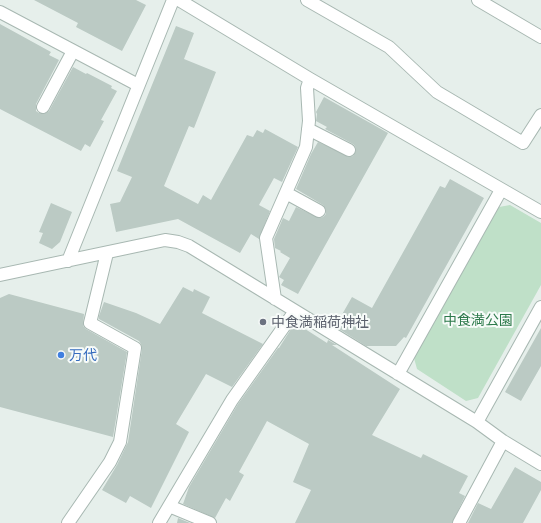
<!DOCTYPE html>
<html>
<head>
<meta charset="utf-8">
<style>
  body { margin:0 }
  canvas { display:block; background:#e6efeb }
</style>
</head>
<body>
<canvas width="541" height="523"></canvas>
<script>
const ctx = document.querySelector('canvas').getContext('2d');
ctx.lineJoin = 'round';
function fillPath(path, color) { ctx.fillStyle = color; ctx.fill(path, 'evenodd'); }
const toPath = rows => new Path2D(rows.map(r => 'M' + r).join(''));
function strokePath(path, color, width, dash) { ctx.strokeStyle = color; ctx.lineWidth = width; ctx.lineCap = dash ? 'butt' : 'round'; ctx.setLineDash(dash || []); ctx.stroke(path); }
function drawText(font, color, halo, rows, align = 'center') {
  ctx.font = font + ' Lato,"Noto Sans JP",sans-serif'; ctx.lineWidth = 4; ctx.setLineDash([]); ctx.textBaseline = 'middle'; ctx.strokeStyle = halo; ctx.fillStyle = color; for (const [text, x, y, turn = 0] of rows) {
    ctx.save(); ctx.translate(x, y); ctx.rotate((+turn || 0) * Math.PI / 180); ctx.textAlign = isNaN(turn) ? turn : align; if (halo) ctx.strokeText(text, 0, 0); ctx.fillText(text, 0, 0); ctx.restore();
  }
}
fillPath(toPath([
  [510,205,541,223,541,285,478,398,466,401,417,369,414,358,499,207]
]), '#bfe0c8');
fillPath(toPath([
  [34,0,136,0,146,5,122,51,76,27,78,23],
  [0,24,51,52,49,55,59,60,36,104,36,111,39,113,44,114,49,111,73,67,86,74,87,73,112,86,111,88,117,91,101,120,104,121,90,147,85,144,81,151,0,109],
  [176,26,194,33,184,59,216,72,194,128,189,126,164,186,198,204,203,195,211,200,247,135,253,137,257,130,263,133,265,129,298,147,282,182,274,178,259,205,270,211,259,239,251,234,240,253,178,219,116,232,110,204,120,202,132,177,117,171],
  [324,97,388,133,298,294,281,285,284,280,279,277,290,258,280,252,281,251,275,248,274,239,283,218,289,221,296,207,319,218,323,217,326,214,326,210,323,205,296,189,311,154,318,142,349,157,353,156,356,150,355,146,353,144,325,129,327,127,316,121,317,114,316,112],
  [450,179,484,198,406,338,404,337,396,346,366,346,336,327,339,321,343,320,340,318,352,297,372,308,440,186,445,188],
  [51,203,72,212,60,242,52,249,39,243,43,233,39,232],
  [183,287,193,292,194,289,210,297,202,313,263,344,232,387,206,374,176,424,189,432,151,508,130,496,126,503,102,490,117,465,128,442,142,349,141,344,139,341,99,319,99,316,104,302,136,313,160,324],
  [9,294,84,314,83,326,86,329,127,352,113,437,0,407,0,298],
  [302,327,327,343,328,340,337,345,332,345,400,389,372,435,421,458,423,454,468,476,459,493,465,496,452,523,295,523,311,490,293,482,309,444,267,421,239,472,244,475,230,501,226,498,215,518,183,504,189,487,238,404,278,348,279,348,291,329],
  [541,328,541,366,521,401,505,392],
  [515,467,541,482,541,490,523,523,468,523,478,503,491,509],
  [178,518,190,523,177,523]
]), '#bbcac4');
const street = toPath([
  [179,0,310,79,541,212],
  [307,0,389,47,437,92,523,143,541,115],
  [478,0,541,37],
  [0,12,138,85],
  [43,107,73,51],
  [308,129,349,150],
  [286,193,319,211],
  [68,261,173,0],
  [0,275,165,240,178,242,189,246,477,422,503,441,541,464],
  [275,299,266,238,306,147,309,121,307,88,310,79],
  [398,374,501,190],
  [477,422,541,307],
  [169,506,210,523],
  [68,523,110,462,120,442,135,348,90,323,107,253],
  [159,523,232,400,295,311],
  [459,523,503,441]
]);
strokePath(street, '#a8b8b2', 14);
strokePath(street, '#fff', 12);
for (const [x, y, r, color] of [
  [263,322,4,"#6b7280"],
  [61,355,4,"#3f7fe0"]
]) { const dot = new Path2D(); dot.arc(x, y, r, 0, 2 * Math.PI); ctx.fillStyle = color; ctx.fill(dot); strokePath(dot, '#f7fbf9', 1.5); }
drawText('14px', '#2d7a4b', '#f7fbf9', [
  ["中食満公園",478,320]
]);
drawText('14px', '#5b616d', '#f7fbf9', [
  ["中食満稲荷神社",271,322]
], 'left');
drawText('14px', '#366cbe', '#f7fbf9', [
  ["万代",69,355]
], 'left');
</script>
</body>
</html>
